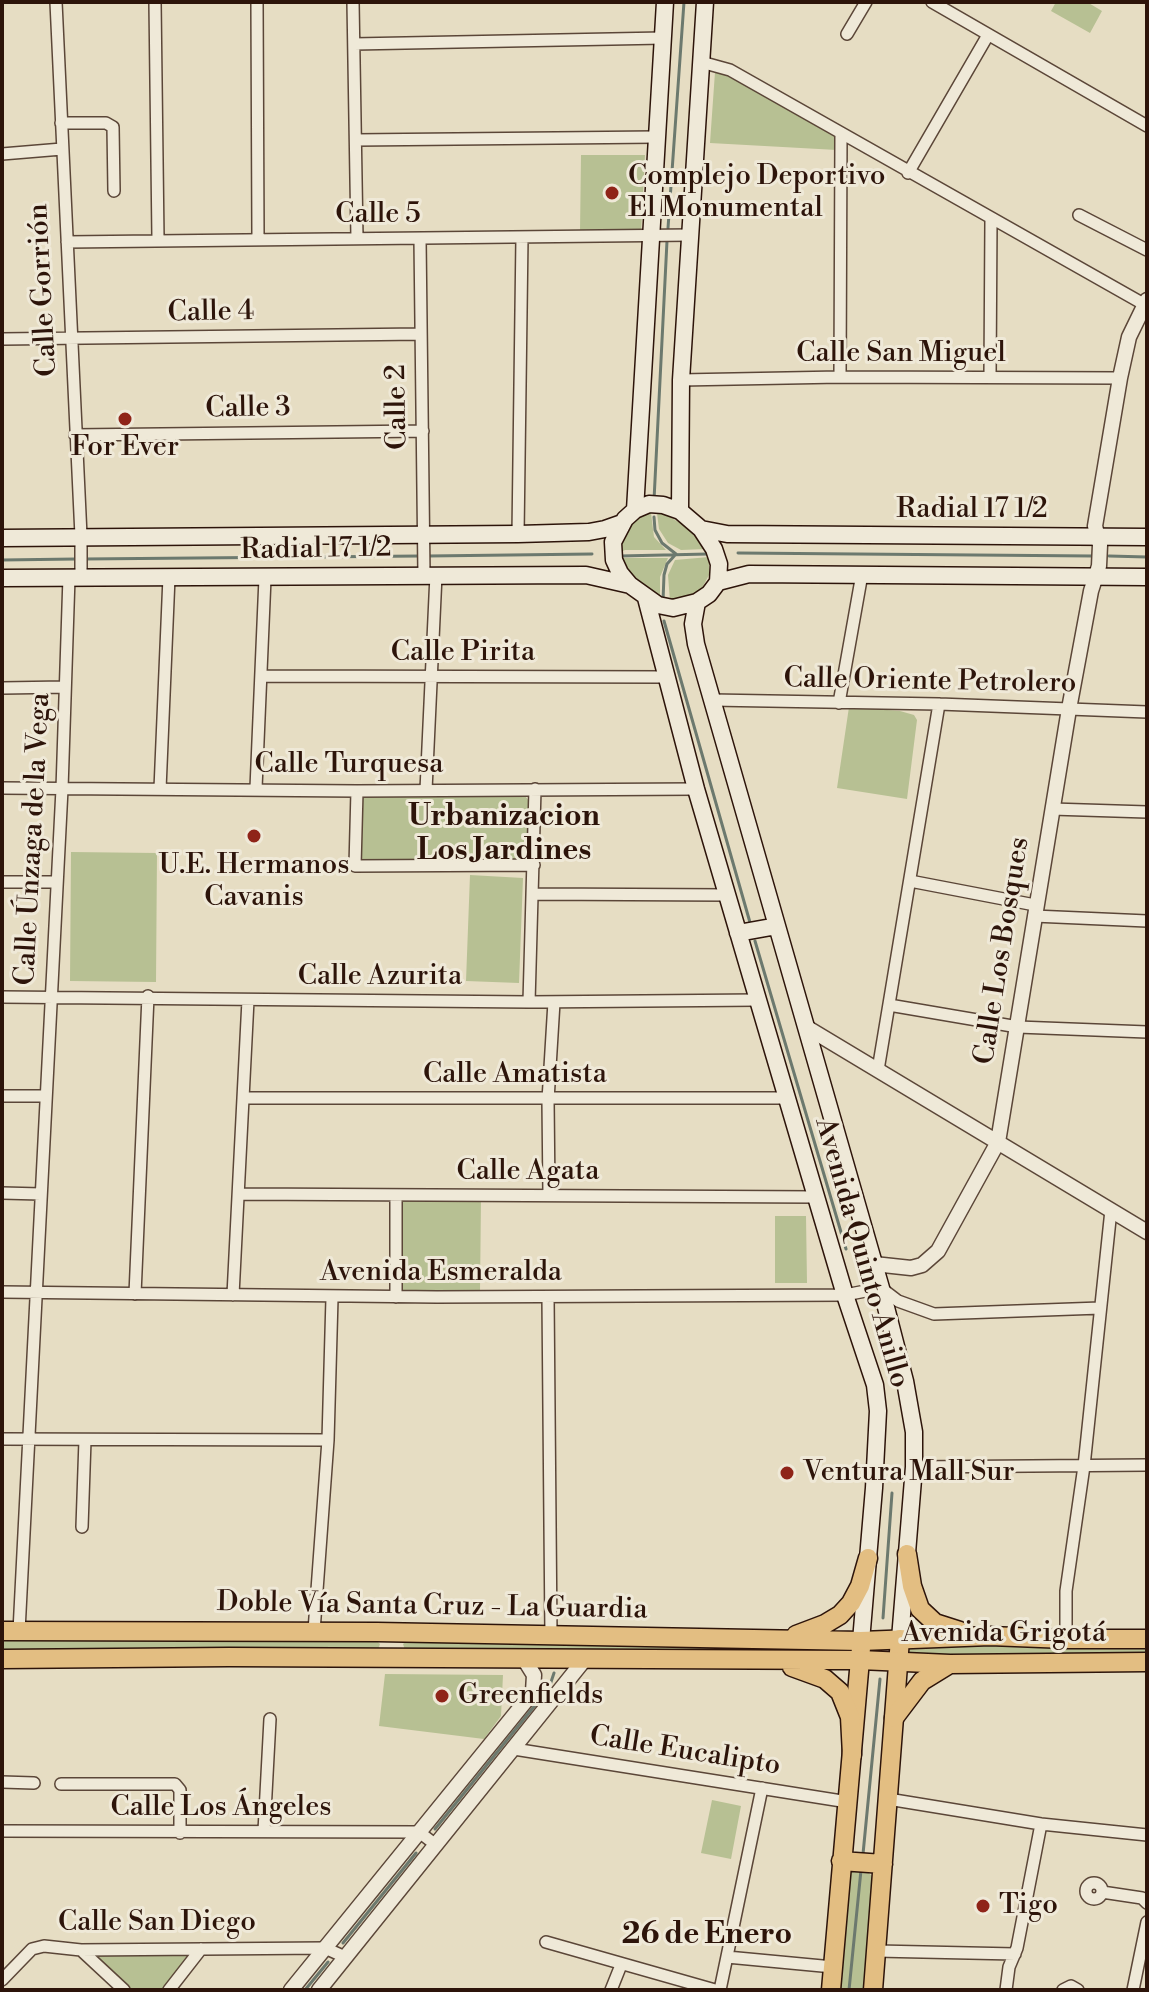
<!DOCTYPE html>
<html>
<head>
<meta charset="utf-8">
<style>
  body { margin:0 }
  #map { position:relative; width:1149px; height:1992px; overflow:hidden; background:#e6ddc3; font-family:"Libre Bodoni",serif }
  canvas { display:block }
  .frame { position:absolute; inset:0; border:4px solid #2d140a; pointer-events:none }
</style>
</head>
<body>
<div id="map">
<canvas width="1149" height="1992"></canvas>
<div class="frame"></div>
</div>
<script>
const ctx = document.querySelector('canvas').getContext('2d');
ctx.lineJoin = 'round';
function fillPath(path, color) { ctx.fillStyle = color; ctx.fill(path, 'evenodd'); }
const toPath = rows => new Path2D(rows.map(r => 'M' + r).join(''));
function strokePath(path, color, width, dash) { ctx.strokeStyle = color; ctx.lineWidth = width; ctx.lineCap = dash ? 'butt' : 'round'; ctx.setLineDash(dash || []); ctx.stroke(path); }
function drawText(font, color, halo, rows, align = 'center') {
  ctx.font = font + ' "Libre Bodoni",serif'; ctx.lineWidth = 6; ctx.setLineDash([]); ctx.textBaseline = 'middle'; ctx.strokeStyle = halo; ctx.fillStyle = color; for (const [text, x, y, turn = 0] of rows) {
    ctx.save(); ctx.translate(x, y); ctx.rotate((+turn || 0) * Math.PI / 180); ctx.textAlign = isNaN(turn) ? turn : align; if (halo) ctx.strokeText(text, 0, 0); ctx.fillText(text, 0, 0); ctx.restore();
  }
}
fillPath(toPath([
  [1056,2,1087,2,1102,11,1090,33,1051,11],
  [715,72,739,77,834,134,837,150,710,143],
  [581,155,645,155,641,233,580,232],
  [646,513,651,513,654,537,666,550,625,550,619,553,624,527],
  [657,513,665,514,685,526,699,537,707,549,681,550,668,543,659,529],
  [709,557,709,575,702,588,696,594,670,601,668,575,675,560],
  [619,558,668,558,660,577,660,599,630,579],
  [849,707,900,711,914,715,917,720,907,799,837,788],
  [361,795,525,796,530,802,530,860,358,861],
  [71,852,157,853,156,982,70,981],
  [470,875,523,878,519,983,466,981],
  [405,1198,481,1199,480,1291,404,1291,400,1287,400,1202],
  [775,1216,806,1216,807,1283,775,1283],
  [2,1636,290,1638,377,1641,380,1644,378,1650,2,1649],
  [406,1641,859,1646,858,1653,405,1650,403,1644],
  [1147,1644,1147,1657,913,1656,909,1653,909,1649,914,1645],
  [385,1674,503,1675,501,1716,484,1739,379,1726],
  [712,1800,741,1806,731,1859,701,1853],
  [852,1870,865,1870,877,1880,866,1990,833,1990,845,1875],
  [99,1953,191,1955,166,1990,128,1990,94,1956]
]), '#b7c093');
strokePath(toPath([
  [668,228,684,2],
  [654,500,667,241],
  [654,517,655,530,662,543,676,554,667,564,664,575,663,601],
  [738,553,1093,556],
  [428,556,592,554],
  [620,556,708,554],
  [1109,556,1147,557],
  [84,559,420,556],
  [2,560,76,559],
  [664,621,751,926],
  [755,941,846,1249],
  [883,1618,892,1493],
  [435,1829,549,1688,554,1673],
  [863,1854,880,1679],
  [343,1943,416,1853],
  [305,1990,328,1962],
  [849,1990,861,1870]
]), '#6c796e', 3);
const minor = toPath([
  [56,2,81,536,81,577],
  [155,2,158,239],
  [257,2,258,239],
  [353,2,357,238],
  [932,2,1147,126],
  [847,34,866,2],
  [354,44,663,38],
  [701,62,730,70,1147,306],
  [61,123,106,123,113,127,114,191],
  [356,140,656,137],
  [2,154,62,149],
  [908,173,988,35],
  [1079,215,1147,250],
  [420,239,424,575],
  [67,242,690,235],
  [2,339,421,334],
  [840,377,841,134],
  [990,377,991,220],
  [681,380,840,377,1120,378],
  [75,435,423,431],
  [518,534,522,237],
  [261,676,665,677],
  [2,688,65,687],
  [712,700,939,704,1147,712],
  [839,703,862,574],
  [2,788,357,791,696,789],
  [256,788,265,578],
  [160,789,169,577],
  [426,790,436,575],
  [357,791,355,866,534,865],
  [1052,809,1147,812],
  [910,881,1035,905],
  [2,882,56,882],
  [533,894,727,895],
  [1034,916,1147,921],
  [2,997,529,1002,758,1000],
  [529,1002,535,789],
  [889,1005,1018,1027,1147,1032],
  [878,1070,939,704],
  [2,1096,44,1096],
  [243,1098,787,1098],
  [2,1193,41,1194],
  [239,1194,816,1197],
  [549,1195,548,1100,554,1002],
  [2,1292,437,1297,845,1295,881,1288,898,1301,934,1314,1100,1308],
  [135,1294,148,996],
  [233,1295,248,1000],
  [396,1297,396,1195],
  [548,1297,551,1636],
  [2,1439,328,1440],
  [914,1467,1147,1465],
  [82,1527,85,1440],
  [19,1631,62,789,69,577],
  [314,1631,328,1440,332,1298],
  [1066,1639,1066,1591,1084,1466,1111,1210],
  [514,1749,848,1802],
  [2,1782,34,1783],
  [61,1784,175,1784,180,1790,180,1833],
  [888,1799,1041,1824,1147,1835],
  [2,1831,419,1832,436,1845],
  [264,1831,270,1719],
  '1086 1891a8 8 0 1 1 16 0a8 8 0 1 1-16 0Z',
  [1102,1892,1142,1898,1147,1903],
  [546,1942,715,1990],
  [81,1950,124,1990],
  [877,1951,1015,1954],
  [727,1957,833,1967],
  [2,1980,32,1949,44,1946,81,1950,325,1948,345,1957],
  [169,1990,201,1949],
  [611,1990,621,1965],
  [720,1990,762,1788],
  [1006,1990,1009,1967,1017,1948,1041,1824],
  [1063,1990,1071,1986,1078,1990],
  [1133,1990,1147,1922]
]);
const tertiary = toPath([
  [806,1027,1147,1232],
  [874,1264,911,1268,922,1265,938,1251,998,1142,1069,709,1091,591,1099,566,1100,545,1095,526,1120,378,1129,337,1147,300],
  [291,1990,533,1692,534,1675,524,1659],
  [319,1990,585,1659]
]);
const secondary = toPath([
  [649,504,663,505,680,511,701,529,714,549,719,564,718,582,709,594,697,602,673,608,658,605,630,585,620,573,614,560,613,542,625,519,635,510,649,504],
  [635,510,665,2],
  [680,511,681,380,705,2],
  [701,529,727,534,1147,537],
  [2,538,518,534,589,532,605,529,622,523],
  [2,578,586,575,630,585],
  [718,582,749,574,1147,577],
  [646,598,696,789,758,1000,845,1295,875,1385,878,1411,874,1488,861,1641],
  [697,602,693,624,696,644,881,1288,905,1381,914,1432,914,1467,900,1639],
  [738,933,777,926]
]);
const primary = toPath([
  [841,1861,883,1864],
  [831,1990,861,1648],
  [873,1990,900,1639]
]);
const trunk = toPath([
  [907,1554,912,1586,920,1609,935,1623,960,1631],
  [2,1631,377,1632,861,1641,990,1636,1066,1639,1147,1639],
  [796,1635,825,1624,840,1615,851,1603,860,1586,868,1558],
  [2,1659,229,1657,860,1660,950,1664,1147,1662],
  [792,1667,825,1679,840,1692,850,1717,852,1755],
  [894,1718,922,1681,948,1665]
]);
strokePath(minor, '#5b4638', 14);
strokePath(tertiary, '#5b4638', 17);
strokePath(secondary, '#2d140a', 19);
strokePath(primary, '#2d140a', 21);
strokePath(trunk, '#2d140a', 21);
strokePath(minor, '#efe9d8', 11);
strokePath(tertiary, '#efe9d8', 14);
strokePath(secondary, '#efe9d8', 16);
strokePath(primary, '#e3be82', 18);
strokePath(trunk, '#e3be82', 18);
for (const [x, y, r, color] of [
  [612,193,8,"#8f2418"],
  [125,419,8,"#8f2418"],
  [254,836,8,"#8f2418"],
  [787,1473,8,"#8f2418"],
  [442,1696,8,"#8f2418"],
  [983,1906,8,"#8f2418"]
]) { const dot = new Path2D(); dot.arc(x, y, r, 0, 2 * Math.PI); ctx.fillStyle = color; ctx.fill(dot); strokePath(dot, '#efe9d8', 3); }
drawText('28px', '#2d140a', '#efe9d8', [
  ["Complejo Deportivo",628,177],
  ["El Monumental",628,209],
  ["For Ever",125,448,"center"],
  ["U.E. Hermanos",254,866,"center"],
  ["Cavanis",254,898,"center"],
  ["Ventura Mall Sur",803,1473],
  ["Greenfields",458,1696],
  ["Tigo",999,1906]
], 'left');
drawText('28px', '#2d140a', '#efe9d8', [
  ["Calle 5",378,215],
  ["Calle Gorrión",44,290,-93],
  ["Calle 4",211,313,-1],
  ["Calle San Miguel",901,354],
  ["Calle 2",398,407,-91],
  ["Calle 3",248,409,-1],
  ["Radial 17 1/2",972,510],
  ["Radial 17 1/2",316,550,-1],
  ["Calle Pirita",463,653],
  ["Calle Oriente Petrolero",930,682,1],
  ["Calle Turquesa",349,765],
  ["Calle Únzaga de la Vega",34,839,-87],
  ["Calle Los Bosques",1003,951,-81],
  ["Calle Azurita",380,977],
  ["Calle Amatista",515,1075],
  ["Calle Agata",528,1172],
  ["Avenida Quinto Anillo",861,1253,74],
  ["Avenida Esmeralda",441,1273],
  ["Doble Vía Santa Cruz - La Guardia",432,1607,1],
  ["Avenida Grigotá",1004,1634],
  ["Calle Eucalipto",685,1752,9],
  ["Calle Los Ángeles",221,1808],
  ["Calle San Diego",157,1923]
]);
drawText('bold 30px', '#2d140a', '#efe9d8', [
  ["Urbanizacion",504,818],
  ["Los Jardines",504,852],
  ["26 de Enero",707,1936]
]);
</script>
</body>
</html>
